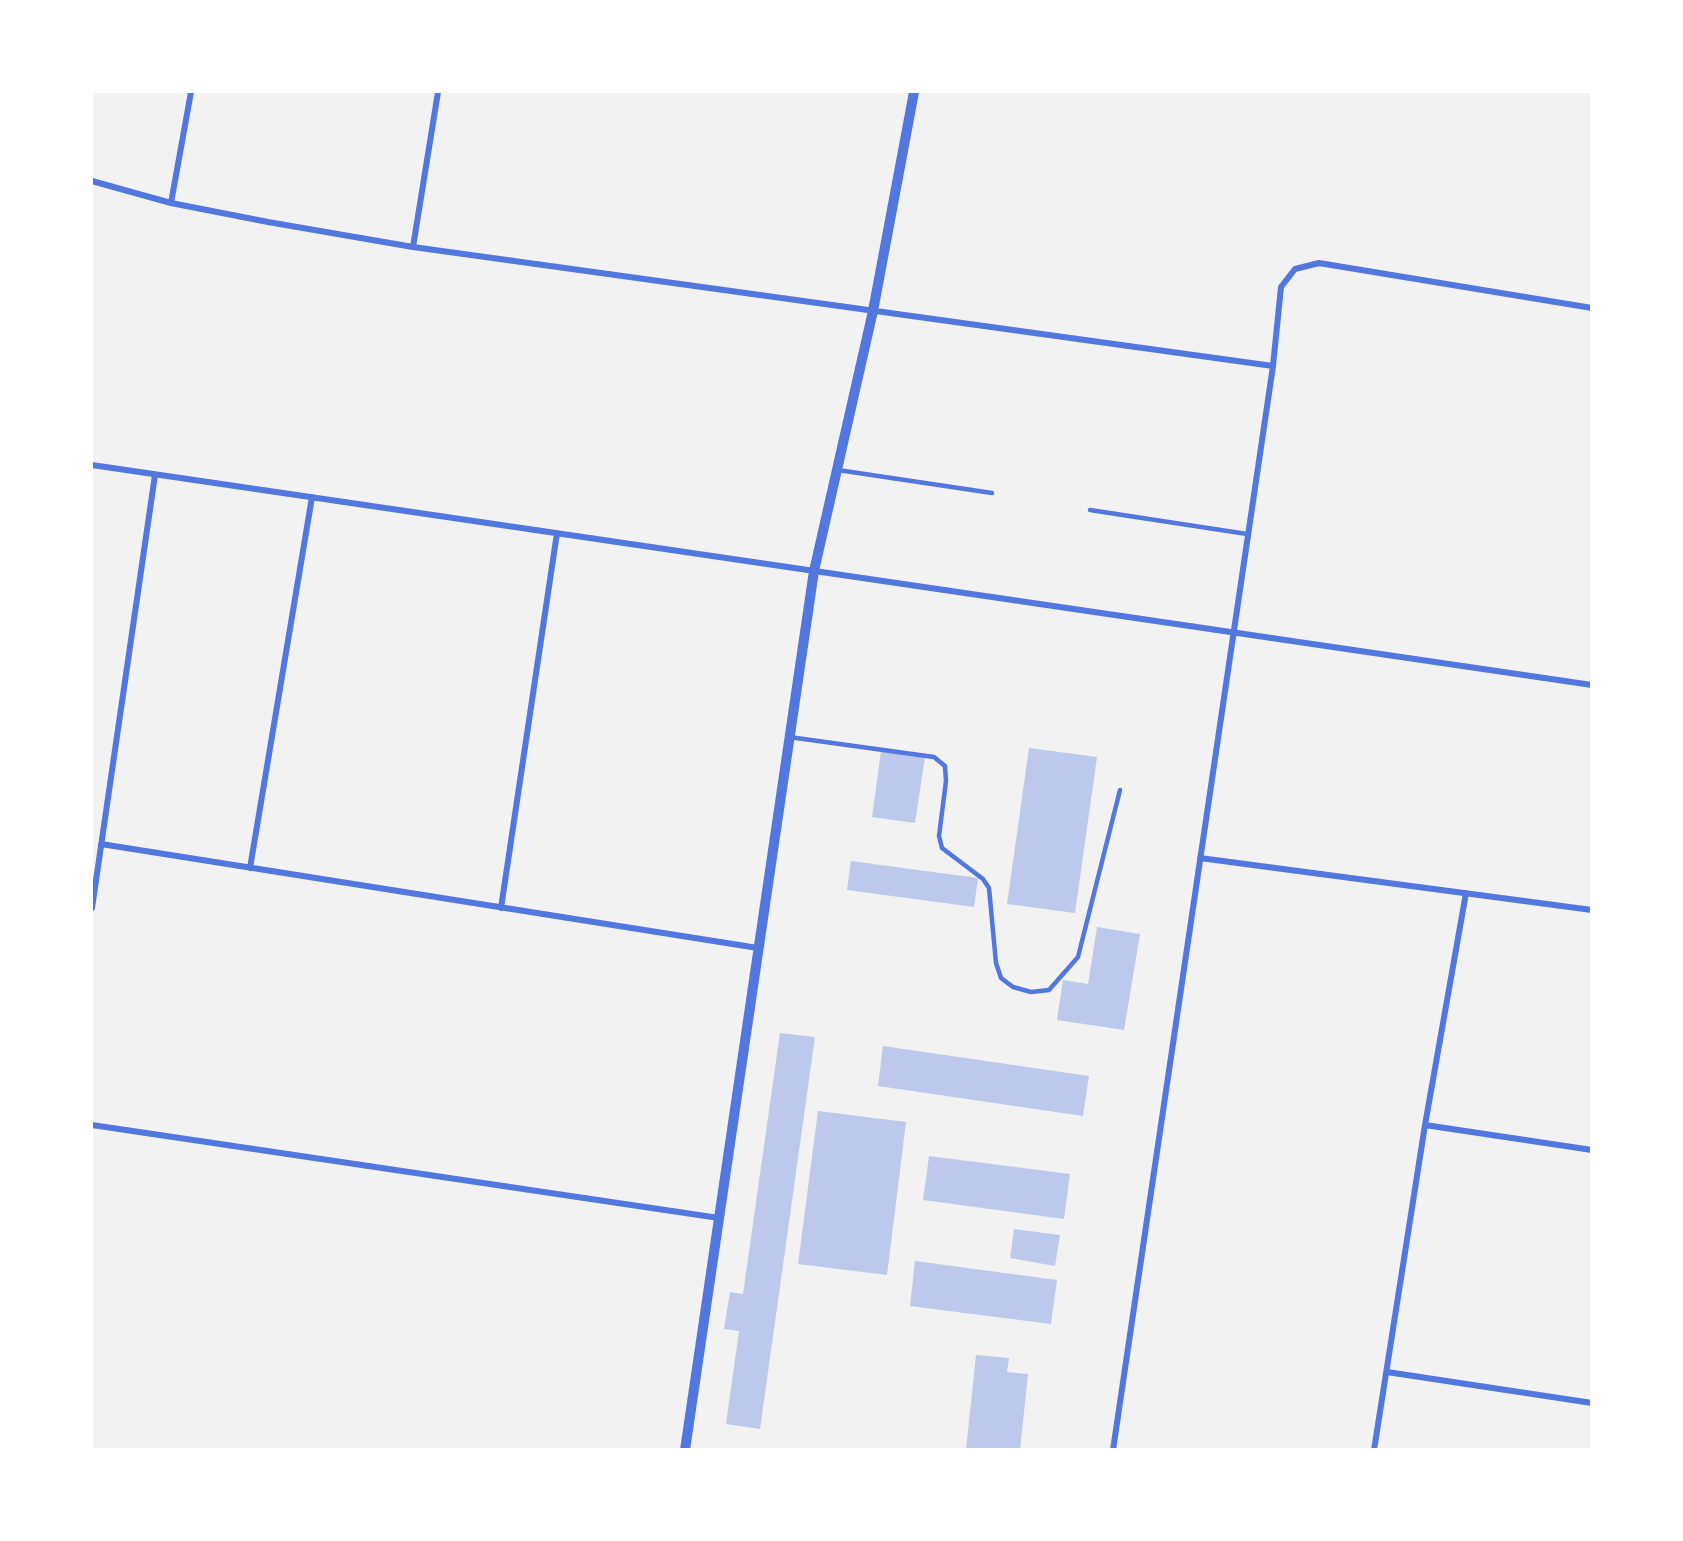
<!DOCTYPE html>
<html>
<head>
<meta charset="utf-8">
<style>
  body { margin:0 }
  #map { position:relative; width:1683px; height:1541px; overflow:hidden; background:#f2f2f2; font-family:"Playfair Display",serif }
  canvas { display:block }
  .frame { position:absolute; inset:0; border:93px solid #fff; pointer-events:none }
</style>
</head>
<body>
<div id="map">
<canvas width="1683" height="1541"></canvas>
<div class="frame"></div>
</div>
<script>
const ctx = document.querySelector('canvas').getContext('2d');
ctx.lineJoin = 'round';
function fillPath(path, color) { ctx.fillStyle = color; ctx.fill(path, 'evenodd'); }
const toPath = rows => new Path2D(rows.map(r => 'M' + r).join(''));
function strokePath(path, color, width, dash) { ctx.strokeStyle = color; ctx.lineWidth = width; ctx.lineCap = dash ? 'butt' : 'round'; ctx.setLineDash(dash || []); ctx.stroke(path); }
fillPath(toPath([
  [1029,748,1097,757,1075,913,1007,904],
  [881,751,925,757,915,823,872,817],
  [851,861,978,878,974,907,847,890],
  [1097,927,1140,934,1124,1030,1057,1020,1063,980,1088,984],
  [780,1033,815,1037,760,1429,726,1424,739,1331,724,1329,730,1292,743,1294],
  [883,1046,1089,1076,1083,1116,878,1086],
  [818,1111,906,1122,887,1275,798,1264],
  [929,1156,1070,1174,1064,1219,923,1200],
  [1014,1229,1060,1235,1055,1266,1010,1258],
  [915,1261,1057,1280,1051,1324,910,1306],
  [976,1355,1009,1358,1007,1372,1028,1374,1020,1450,966,1450]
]), '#bdc9ec');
strokePath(toPath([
  [838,470,992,493],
  [1090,510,1247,534],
  [789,737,934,757,945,766,946,781,939,836,942,848,983,879,989,888,996,963,1001,978,1013,987,1031,992,1049,990,1078,957,1120,790]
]), '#5277de', 4.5);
strokePath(toPath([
  [92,181,171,203,268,222,413,247,1273,366,1281,287,1295,269,1319,263,1592,308],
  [171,203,191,92],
  [413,247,438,92],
  [92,465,1592,685],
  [101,844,758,948],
  [1200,858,1592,910],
  [250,868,312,497],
  [92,908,155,475],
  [501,908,557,533],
  [92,1125,719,1218],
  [1425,1125,1592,1150],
  [1387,1372,1592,1403],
  [1113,1450,1273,366],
  [1374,1450,1425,1125,1466,893]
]), '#5277de', 6);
strokePath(toPath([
  [685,1450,814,571,873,311,914,92]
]), '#5277de', 10);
</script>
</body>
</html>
